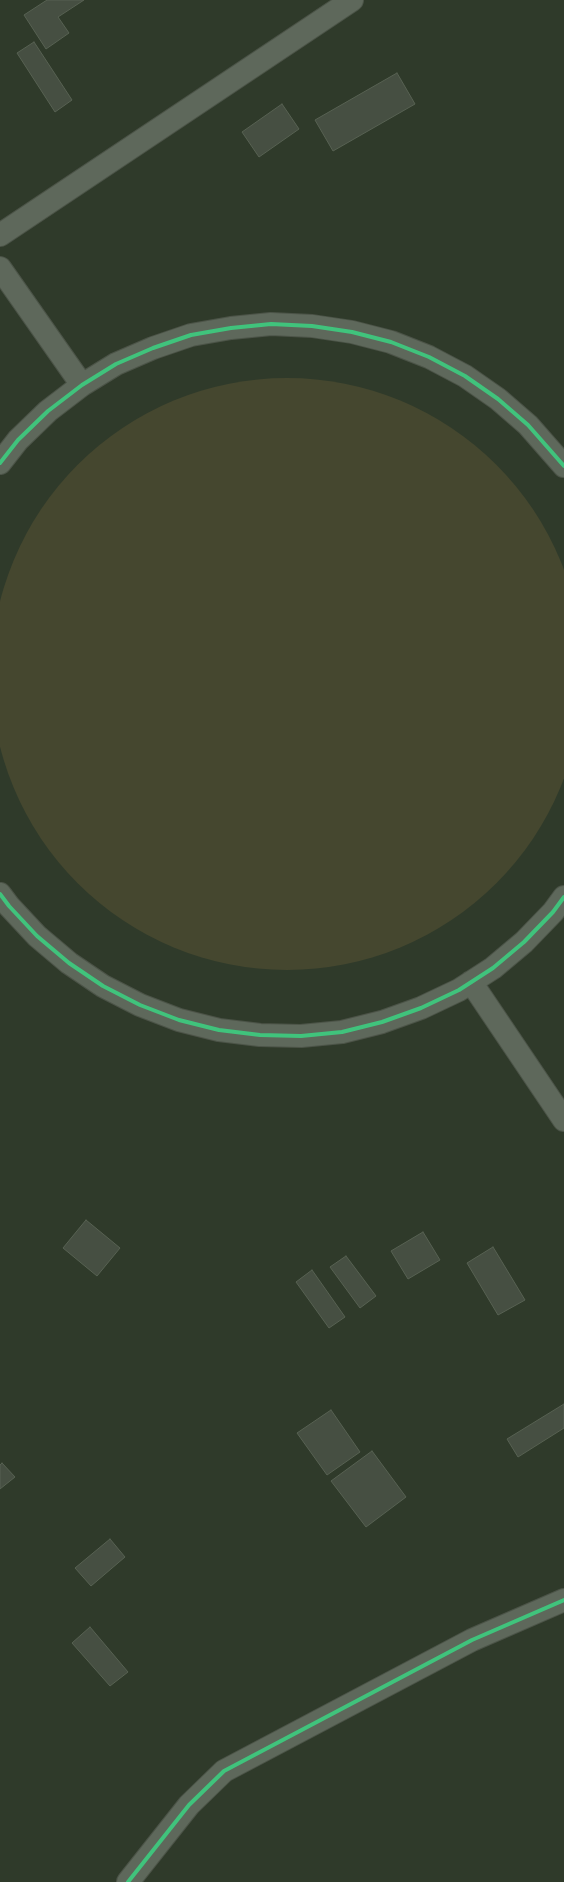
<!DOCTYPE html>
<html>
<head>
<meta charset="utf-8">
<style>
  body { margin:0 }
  canvas { display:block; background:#2f3a2a }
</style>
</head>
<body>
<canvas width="564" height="1882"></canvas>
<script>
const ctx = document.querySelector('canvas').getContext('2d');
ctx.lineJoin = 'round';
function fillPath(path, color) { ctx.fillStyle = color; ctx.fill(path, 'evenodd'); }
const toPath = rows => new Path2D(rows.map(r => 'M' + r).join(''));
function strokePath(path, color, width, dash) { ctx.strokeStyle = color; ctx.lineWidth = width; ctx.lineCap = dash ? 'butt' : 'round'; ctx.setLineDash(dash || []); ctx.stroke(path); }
fillPath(toPath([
  '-9 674a296 296 0 1 1 592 0a296 296 0 1 1-592 0Z'
]), '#45472f');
const building = toPath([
  [47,0,84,0,58,17,69,33,46,49,24,15,47,0],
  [34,42,72,100,55,112,17,53,34,42],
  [397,73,415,104,333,151,315,120,397,73],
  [282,104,299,129,259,157,242,132,282,104],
  [86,1220,120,1248,97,1276,63,1248,86,1220],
  [423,1232,440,1260,408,1279,391,1251,423,1232],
  [493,1247,525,1300,498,1315,467,1263,493,1247],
  [346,1256,376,1296,360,1308,330,1267,346,1256],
  [312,1270,345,1317,329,1328,296,1282,312,1270],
  [564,1404,564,1428,518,1457,507,1439,564,1404],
  [331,1410,360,1452,327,1475,297,1433,331,1410],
  [372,1451,406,1497,366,1527,331,1481,372,1451],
  [2,1463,15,1477,0,1489,0,1465,2,1463],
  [110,1539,125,1557,91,1586,75,1568,110,1539],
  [90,1627,128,1672,110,1686,72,1643,90,1627]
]);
fillPath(building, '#464f42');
strokePath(building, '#576152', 1);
const street = toPath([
  [0,235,352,0],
  [0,268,82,385],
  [0,463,18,440,48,411,82,385,116,364,153,348,191,335,231,328,271,324,312,326,352,332,391,342,429,357,465,376,498,399,528,425,564,466],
  [0,894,9,906,37,936,69,963,103,986,140,1005,179,1020,219,1030,260,1035,301,1036,342,1032,382,1022,421,1008,459,990,493,968,524,942,553,912,564,897],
  [471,982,564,1120],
  [128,1882,189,1805,224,1771,472,1640,564,1600]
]);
strokePath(street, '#4c5448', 24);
strokePath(street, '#5e685b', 22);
strokePath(toPath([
  [0,463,18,440,48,411,82,385,116,364,153,348,191,335,231,328,271,324,312,326,352,332,391,342,429,357,465,376,498,399,528,425,564,466],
  [0,894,9,906,37,936,69,963,103,986,140,1005,179,1020,219,1030,260,1035,301,1036,342,1032,382,1022,421,1008,459,990,493,968,524,942,553,912,564,897],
  [128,1882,189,1805,224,1771,472,1640,564,1600]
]), '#40c37c', 4);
</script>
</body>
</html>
